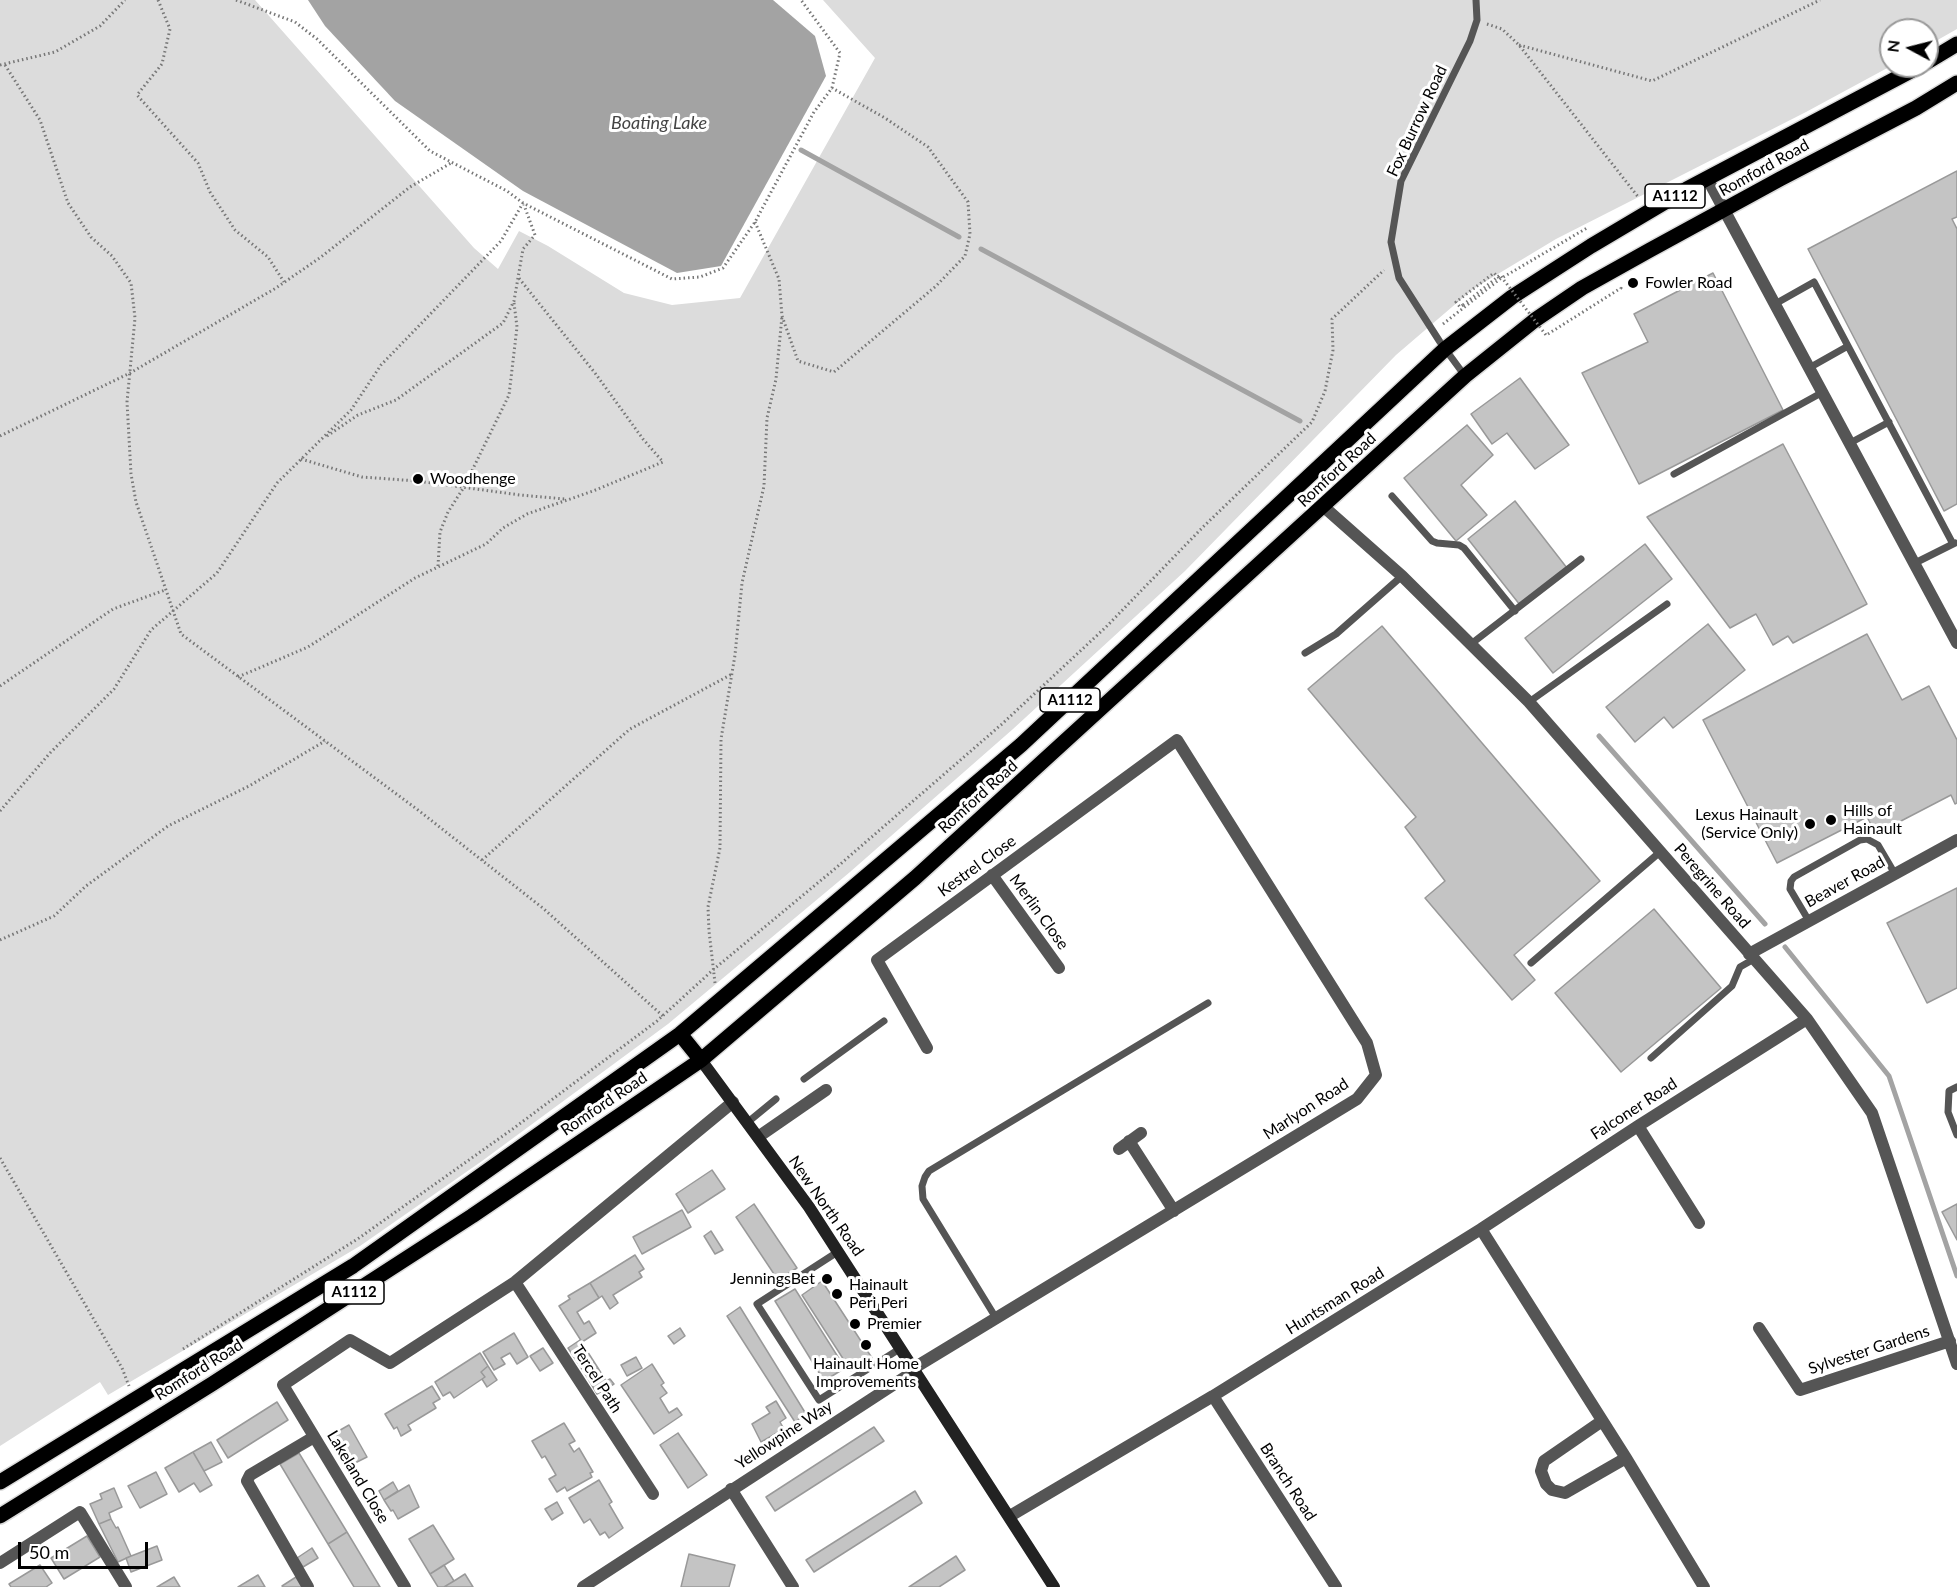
<!DOCTYPE html>
<html>
<head>
<meta charset="utf-8">
<style>
  body { margin:0 }
  #map { position:relative; width:1957px; height:1587px; overflow:hidden; background:#fff; font-family:Lato,sans-serif }
  canvas { display:block }
  .north { position:absolute; left:1879px; top:18px; width:60px; height:60px; box-sizing:border-box; background:#fff; border:2px solid #999; border-radius:50%; rotate:277deg; font-size:16px; font-weight:700; line-height:24px; text-align:center; color:#000 }
  .north::after { content:''; display:block; margin:auto; width:21px; height:27px; background:#000; clip-path:polygon(50% 0,100% 100%,50% 72%,0 100%) }
  .scale { position:absolute; left:18px; top:1542px; width:130px; height:27px; box-sizing:border-box; border:3px solid #000; border-top:0; padding-left:8px; font-size:18px; line-height:21px; white-space:nowrap; color:#000; -webkit-text-stroke:4px #fff; paint-order:stroke }
</style>
</head>
<body>
<div id="map">
<canvas width="1957" height="1587"></canvas>
<div class="north">N</div>
<div class="scale">50 m</div>
</div>
<script>
const ctx = document.querySelector('canvas').getContext('2d');
ctx.lineJoin = 'round';
function fillPath(path, color) { ctx.fillStyle = color; ctx.fill(path, 'evenodd'); }
const toPath = rows => new Path2D(rows.map(r => 'M' + r).join(''));
function strokePath(path, color, width, dash) { ctx.strokeStyle = color; ctx.lineWidth = width; ctx.lineCap = dash ? 'butt' : 'round'; ctx.setLineDash(dash || []); ctx.stroke(path); }
function drawText(font, color, halo, rows, align = 'center') {
  ctx.font = font + ' Lato,sans-serif'; ctx.lineWidth = 6; ctx.setLineDash([]); ctx.textBaseline = 'middle'; ctx.strokeStyle = halo; ctx.fillStyle = color; for (const [text, x, y, turn = 0] of rows) {
    ctx.save(); ctx.translate(x, y); ctx.rotate((+turn || 0) * Math.PI / 180); ctx.textAlign = isNaN(turn) ? turn : align; if (halo) ctx.strokeText(text, 0, 0); ctx.fillText(text, 0, 0); ctx.restore();
  }
}
fillPath(toPath([
  [0,0,255,0,474,248,498,269,519,231,548,246,624,293,672,305,740,298,875,58,823,0,1957,0,1957,29,1927,46,1927,30,1891,30,1891,66,1806,112,1556,239,1473,289,1396,355,1185,571,1013,729,850,872,668,1024,482,1161,360,1246,108,1395,100,1382,0,1446]
]), '#dcdcdc');
fillPath(toPath([
  [308,0,773,0,815,36,826,76,721,266,677,273,523,191,395,101,325,26]
]), '#a3a3a3');
strokePath(toPath([
  [801,150,959,237],
  [981,249,1300,421],
  [1599,736,1765,924],
  [1785,947,1889,1076,1957,1276]
]), '#a3a3a3', 5);
const building = toPath([
  [1957,171,1957,217,1952,219,1957,229,1957,504,1944,511,1808,249,1957,171],
  [1713,273,1783,410,1639,484,1582,373,1648,342,1634,314,1713,273],
  [1520,378,1569,445,1535,469,1507,433,1492,444,1471,414,1520,378],
  [1467,425,1493,455,1461,485,1487,515,1456,541,1404,478,1467,425],
  [1783,444,1867,604,1793,643,1788,636,1773,645,1756,614,1730,628,1647,517,1783,444],
  [1515,501,1567,568,1520,605,1468,539,1515,501],
  [1645,544,1672,579,1553,673,1525,638,1645,544],
  [1708,624,1745,670,1673,728,1664,717,1635,742,1606,707,1708,624],
  [1382,626,1600,881,1514,955,1535,980,1512,1000,1425,898,1445,881,1405,827,1416,817,1308,689,1382,626],
  [1867,634,1902,700,1929,686,1957,740,1957,803,1955,804,1951,795,1876,834,1867,817,1777,863,1703,720,1867,634],
  [1957,888,1957,988,1927,1003,1887,923,1957,888],
  [1654,909,1721,988,1621,1072,1555,993,1654,909],
  [712,1170,725,1189,688,1213,676,1194,712,1170],
  [754,1204,797,1268,778,1280,736,1217,754,1204],
  [1957,1204,1957,1240,1942,1212,1957,1204],
  [682,1210,691,1227,642,1254,633,1237,682,1210],
  [711,1231,723,1250,715,1254,704,1236,711,1231],
  [635,1255,644,1269,639,1272,642,1277,613,1295,618,1303,610,1309,602,1296,599,1298,590,1283,635,1255],
  [822,1281,872,1358,851,1371,802,1295,822,1281],
  [590,1283,599,1298,577,1312,584,1324,589,1321,596,1333,582,1342,559,1306,570,1299,568,1296,590,1283],
  [795,1289,845,1368,824,1381,775,1301,795,1289],
  [740,1307,806,1414,795,1422,727,1316,740,1307],
  [680,1328,685,1336,674,1344,668,1336,680,1328],
  [514,1333,528,1357,517,1364,510,1353,501,1358,505,1364,494,1370,483,1352,514,1333],
  [580,1340,598,1368,586,1375,568,1348,580,1340],
  [543,1348,553,1363,540,1371,530,1356,543,1348],
  [480,1353,488,1366,481,1372,485,1377,454,1398,450,1392,443,1396,435,1382,480,1353],
  [636,1357,642,1368,627,1376,621,1365,636,1357],
  [652,1364,664,1383,661,1385,667,1393,660,1398,669,1413,677,1408,682,1415,654,1434,621,1385,652,1364],
  [488,1366,497,1380,487,1387,482,1379,485,1377,481,1372,488,1366],
  [598,1368,606,1381,610,1379,614,1384,597,1394,586,1375,598,1368],
  [432,1386,440,1399,433,1403,436,1408,408,1425,411,1430,401,1436,397,1427,394,1429,385,1414,432,1386],
  [776,1401,786,1418,780,1422,784,1429,761,1442,752,1424,770,1413,766,1407,776,1401],
  [277,1402,288,1420,228,1458,217,1440,277,1402],
  [564,1423,575,1441,569,1444,574,1452,579,1448,593,1472,590,1473,592,1477,567,1491,565,1487,557,1492,549,1479,556,1475,545,1456,542,1458,532,1441,564,1423],
  [349,1425,367,1457,353,1464,335,1433,349,1425],
  [874,1427,884,1441,775,1511,766,1497,874,1427],
  [678,1433,707,1475,688,1488,660,1445,678,1433],
  [211,1442,222,1462,204,1471,193,1452,211,1442],
  [193,1452,212,1485,200,1492,194,1483,179,1492,165,1468,193,1452],
  [299,1453,347,1532,328,1544,280,1464,299,1453],
  [156,1472,167,1494,140,1508,128,1486,156,1472],
  [599,1480,612,1502,609,1504,623,1528,609,1538,605,1532,600,1535,590,1519,584,1523,569,1498,599,1480],
  [393,1482,398,1491,384,1500,379,1491,393,1482],
  [409,1485,419,1507,398,1519,393,1510,391,1511,384,1500,409,1485],
  [114,1488,122,1507,109,1513,111,1519,99,1524,90,1504,102,1499,100,1494,114,1488],
  [915,1491,922,1503,814,1572,806,1560,915,1491],
  [557,1502,563,1513,552,1520,545,1509,557,1502],
  [111,1519,116,1528,118,1527,131,1556,118,1562,99,1524,111,1519],
  [433,1525,454,1559,430,1574,409,1539,433,1525],
  [347,1532,380,1587,354,1587,328,1544,347,1532],
  [87,1536,100,1557,64,1579,51,1558,87,1536],
  [157,1546,162,1560,131,1572,126,1558,157,1546],
  [312,1548,318,1558,303,1567,297,1558,312,1548],
  [689,1554,735,1565,729,1587,681,1587,689,1554],
  [956,1556,965,1570,939,1587,909,1587,956,1556],
  [40,1565,52,1583,46,1587,11,1587,9,1584,40,1565],
  [444,1565,454,1581,444,1587,438,1587,430,1574,444,1565],
  [465,1574,473,1587,444,1587,454,1581,465,1574],
  [258,1575,265,1587,238,1587,258,1575],
  [174,1577,180,1587,157,1587,174,1577],
  [296,1577,302,1587,283,1587,282,1586,296,1577]
]);
fillPath(building, '#c4c4c4');
strokePath(building, '#999', 1.5);
const primary = toPath([
  [1927,62,1957,44],
  [680,1034,701,1060],
  [0,1482,353,1266,680,1034,1021,745,1445,349,1512,297,1591,246,1687,189,1920,66],
  [0,1516,212,1384,472,1216,701,1060,915,878,1465,376,1535,320,1582,288,1650,250,1780,179,1916,108,1957,83]
]);
strokePath(primary, '#dbdbdb', 18);
strokePath(toPath([
  [158,0,170,29,162,64,137,95,198,163,210,192,235,230,268,257,284,282],
  [236,0,295,22,317,39,430,151,507,191,523,203,672,279,700,277,723,268,755,222,814,112,832,88,840,53,801,0],
  [1487,24,1502,29,1519,45,1639,198],
  [1519,45,1652,81,1820,0],
  [0,65,55,52,100,26,125,0],
  [5,65,40,120,68,203,91,237,112,256,131,283,135,318,127,402,131,474,136,502,181,634,418,810,544,909,663,1016],
  [755,222,779,279,782,316,798,361,834,372,936,286,965,256,970,234,968,202,928,147,885,118,832,88],
  [1463,305,1460,307,1456,302,1494,273,1500,279],
  [1443,324,1500,279,1587,228],
  [1548,334,1621,288,1620,286],
  [0,436,130,373,276,288,321,257,410,187,451,163],
  [327,436,358,415,396,400,503,323,514,301,523,249,535,235,524,205],
  [301,459,362,477,417,481,520,495,565,499],
  [438,566,440,532,448,512,464,487,509,395,517,327,514,303],
  [238,677,308,647,415,578,486,544,503,528,527,514,593,491,663,462,643,439,595,373,518,277],
  [0,686,113,609,165,590],
  [0,811,50,753,114,689,151,630,217,573,277,483,351,410,381,365,501,241,523,203],
  [482,860,630,729,732,674],
  [0,940,54,916,86,886,168,826,249,786,325,741],
  [715,983,709,931,708,907,720,848,721,739,735,655,742,583,764,486,767,418,776,379,782,316],
  [0,1158,122,1368,129,1386],
  [183,1349,359,1238,514,1128,657,1021,714,969,837,867,1002,724,1106,627,1203,527,1312,422,1325,391,1333,350,1332,319,1384,270]
]), '#777', 3, [1.5, 3]);
strokePath(toPath([
  [1775,304,1814,282,1953,544],
  [1809,368,1848,346],
  [1465,376,1440,342,1399,278,1391,242,1401,181,1470,41,1477,20,1476,0],
  [1850,443,1889,422],
  [1674,474,1823,392],
  [1392,496,1432,541,1437,543,1459,545,1464,548,1515,611],
  [1915,563,1955,543],
  [1471,644,1581,559],
  [1305,653,1336,634,1402,576],
  [1529,702,1667,604],
  [1809,921,1790,889,1791,881,1794,877,1860,840,1867,839,1878,845,1895,874],
  [1531,963,1660,852],
  [1651,1058,1732,986,1740,967,1754,959],
  [804,1079,884,1021],
  [1957,1087,1949,1091,1948,1112,1957,1135],
  [748,1122,776,1099],
  [839,1251,757,1304,819,1400,901,1348],
  [996,1318,923,1199,922,1186,925,1177,929,1171,1208,1003]
]), '#555', 7);
strokePath(toPath([
  [1707,178,1957,643],
  [1324,507,1402,576,1529,702,1807,1019,1872,1113,1957,1364],
  [992,875,1059,968],
  [1749,954,1957,840],
  [1638,1126,1699,1223],
  [758,1137,826,1090],
  [1129,1141,1174,1211],
  [1119,1149,1141,1133],
  [1481,1229,1638,1126,1807,1019],
  [515,1282,653,1494],
  [1759,1328,1800,1390,1950,1341],
  [914,1368,1357,1099,1376,1075,1367,1043,1177,740,877,960,927,1048],
  [1213,1396,1336,1587],
  [1602,1421,1544,1461,1541,1471,1546,1484,1552,1490,1565,1493,1626,1458],
  [731,1489,793,1587],
  [1010,1516,1213,1396,1481,1229,1626,1458,1704,1587],
  [0,1563,80,1512,126,1587],
  [308,1587,247,1481,250,1475,314,1437],
  [405,1587,283,1385,350,1340,390,1363,515,1282,733,1102],
  [583,1587,916,1370]
]), '#555', 12);
strokePath(toPath([
  [701,1060,809,1207,1054,1587]
]), '#222', 12);
strokePath(primary, '#000', 15);
strokePath(toPath([
  [1463,305,1500,275,1546,335,1548,334]
]), '#777', 3, [1.5, 3]);
for (const [x, y, r, color] of [
  [1633,283,6,"#000"],
  [418,479,6,"#000"],
  [1831,820,6,"#000"],
  [1810,824,6,"#000"],
  [827,1279,6,"#000"],
  [837,1294,6,"#000"],
  [855,1324,6,"#000"],
  [866,1345,6,"#000"]
]) { const dot = new Path2D(); dot.arc(x, y, r, 0, 2 * Math.PI); ctx.fillStyle = color; ctx.fill(dot); strokePath(dot, '#fff', 2); }
for (const [x, y, w] of [
  [1675,196,60],
  [1070,700,60],
  [354,1292,60]
]) { const box = new Path2D(); box.roundRect(x - w / 2, y - 12, w, 24, 4.5); ctx.fillStyle = '#fff'; ctx.fill(box); strokePath(box, '#000', 1.5); }
drawText('bold 15px', '#000', null, [
  ["A1112",1675,196],
  ["A1112",1070,700],
  ["A1112",354,1292]
]);
drawText('16px', '#000', '#fff', [
  ["Fox Burrow Road",1417,121,-65],
  ["Romford Road",1764,168,-29],
  ["Romford Road",1337,470,-43],
  ["Romford Road",978,797,-42],
  ["Kestrel Close",977,866,-36],
  ["Beaver Road",1845,882,-29],
  ["Peregrine Road",1712,886,49],
  ["Merlin Close",1039,912,54],
  ["Romford Road",604,1104,-34],
  ["Marlyon Road",1306,1109,-33],
  ["Falconer Road",1634,1109,-33],
  ["New North Road",826,1206,55],
  ["Huntsman Road",1335,1301,-32],
  ["Sylvester Gardens",1869,1350,-18],
  ["Romford Road",199,1370,-32],
  ["Tercel Path",597,1379,57],
  ["Yellowpine Way",784,1435,-33],
  ["Lakeland Close",358,1477,59],
  ["Branch Road",1288,1482,57]
]);
drawText('16px', '#000', '#fff', [
  ["Fowler Road",1645,283],
  ["Woodhenge",430,479],
  ["Hills of",1843,811],
  ["Hainault",1843,829],
  ["Lexus Hainault",1798,815,"right"],
  ["(Service Only)",1798,833,"right"],
  ["JenningsBet",815,1279,"right"],
  ["Hainault",849,1285],
  ["Peri Peri",849,1303],
  ["Premier",867,1324],
  ["Hainault Home",866,1364,"center"],
  ["Improvements",866,1382,"center"]
], 'left');
drawText('italic 18px', '#444', '#fff', [
  ["Boating Lake",659,123]
]);
</script>
</body>
</html>
